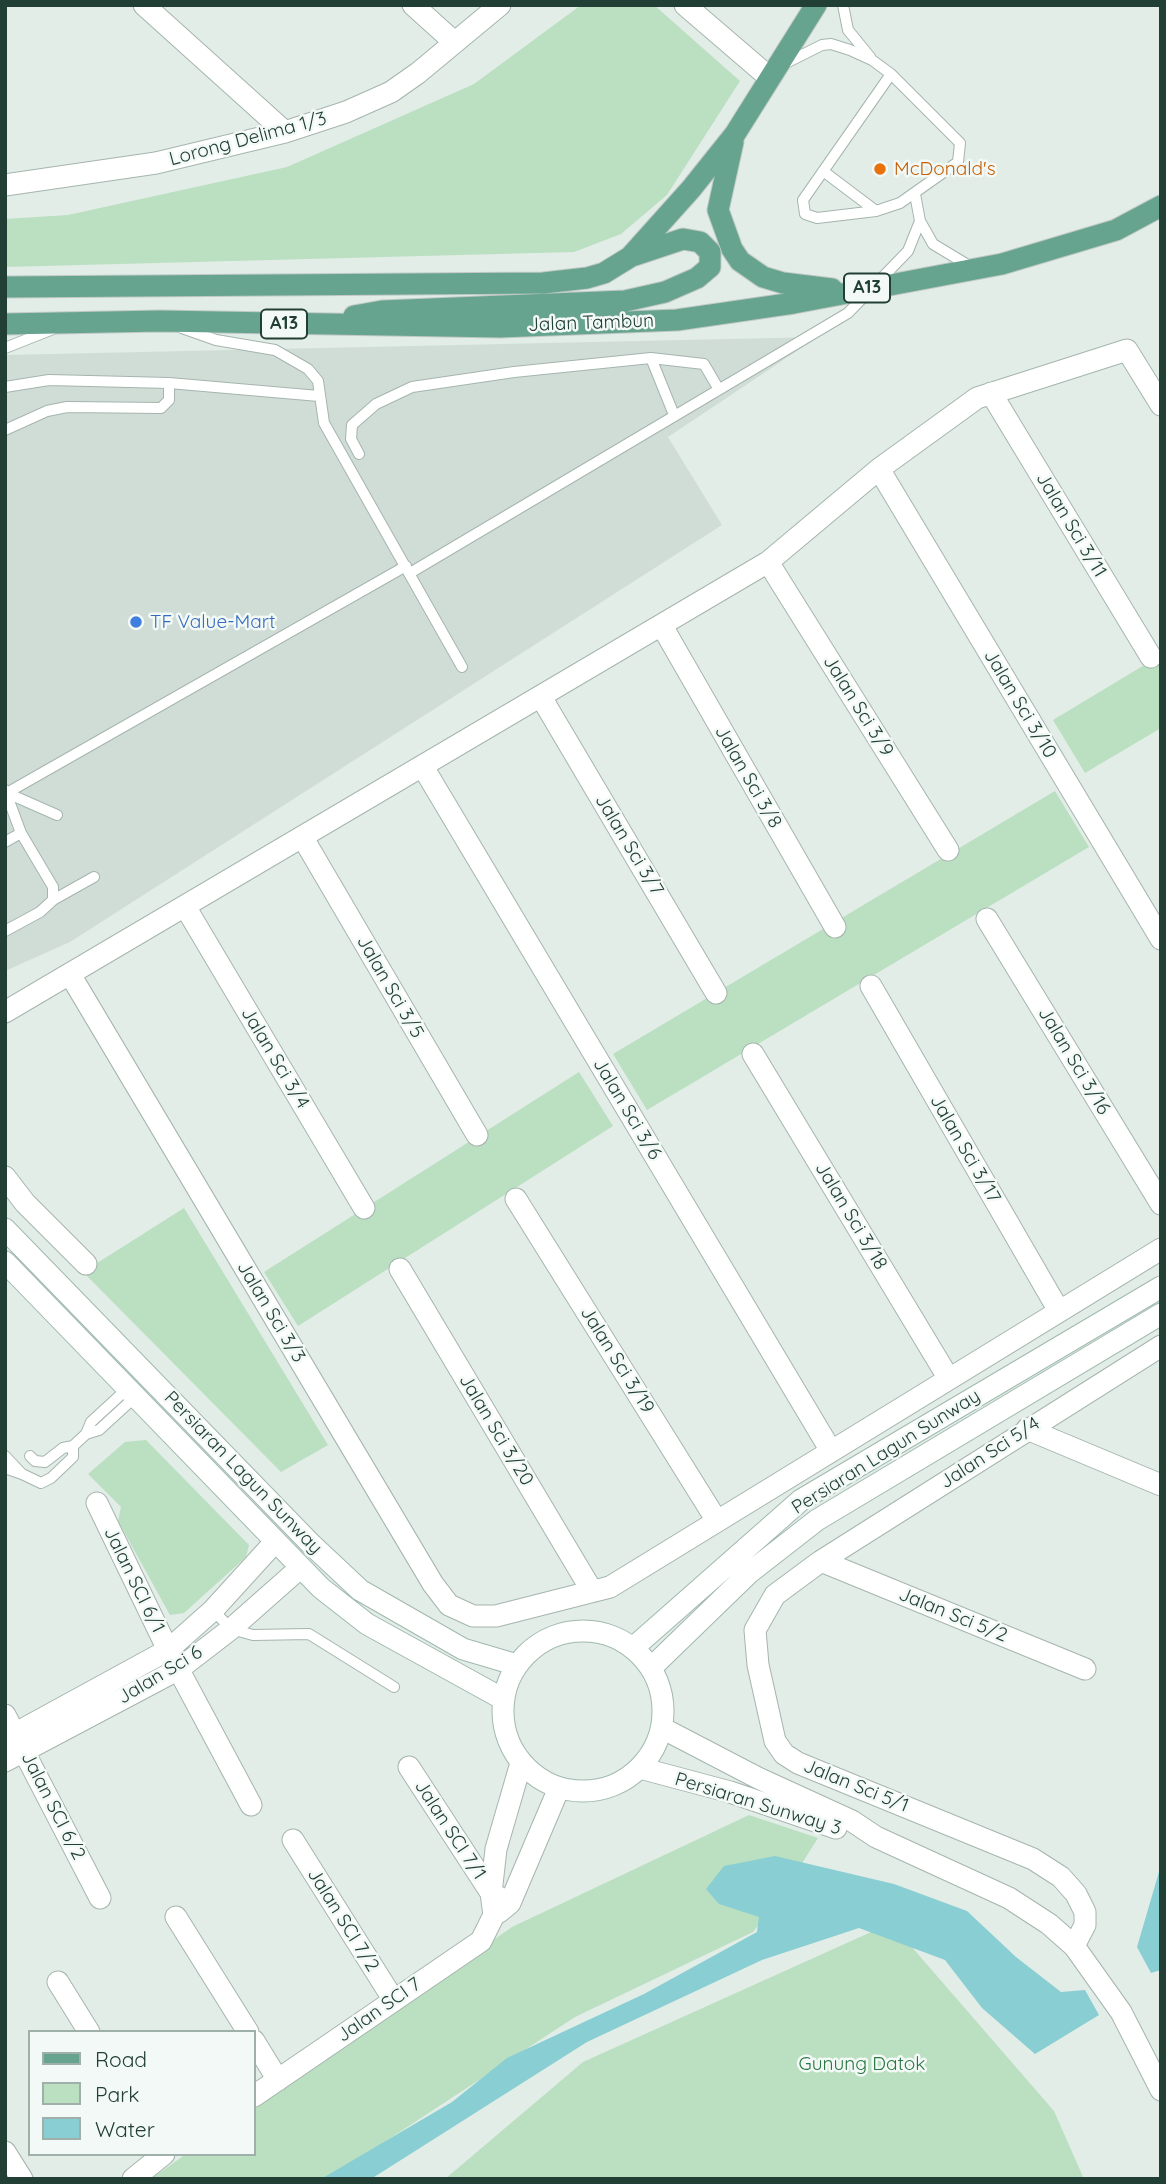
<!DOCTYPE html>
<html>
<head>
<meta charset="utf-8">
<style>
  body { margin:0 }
  #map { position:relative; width:1166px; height:2184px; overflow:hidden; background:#e2ede7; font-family:Quicksand,sans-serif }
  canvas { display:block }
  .frame { position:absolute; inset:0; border:7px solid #223f35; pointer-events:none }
  .legend { position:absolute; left:28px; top:2030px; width:228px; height:126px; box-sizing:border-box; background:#f3f9f6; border:2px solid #9fafa9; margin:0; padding:9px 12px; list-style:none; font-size:21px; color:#223f35 }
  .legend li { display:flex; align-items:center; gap:14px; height:35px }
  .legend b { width:35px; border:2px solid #9fafa9 }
</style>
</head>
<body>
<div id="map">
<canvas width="1166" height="2184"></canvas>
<div class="frame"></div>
<ul class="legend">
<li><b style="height:9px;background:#66a48f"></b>Road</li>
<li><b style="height:19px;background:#bbdfc1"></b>Park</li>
<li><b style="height:19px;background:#89ced3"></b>Water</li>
</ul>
</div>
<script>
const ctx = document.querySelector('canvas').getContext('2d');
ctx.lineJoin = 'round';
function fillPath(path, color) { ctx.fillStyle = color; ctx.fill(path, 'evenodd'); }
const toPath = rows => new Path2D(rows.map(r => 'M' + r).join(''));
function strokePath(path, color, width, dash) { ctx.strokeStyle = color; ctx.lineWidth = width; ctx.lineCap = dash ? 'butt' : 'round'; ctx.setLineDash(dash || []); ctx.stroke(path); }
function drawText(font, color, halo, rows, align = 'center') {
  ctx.font = font + ' Quicksand,sans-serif'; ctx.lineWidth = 5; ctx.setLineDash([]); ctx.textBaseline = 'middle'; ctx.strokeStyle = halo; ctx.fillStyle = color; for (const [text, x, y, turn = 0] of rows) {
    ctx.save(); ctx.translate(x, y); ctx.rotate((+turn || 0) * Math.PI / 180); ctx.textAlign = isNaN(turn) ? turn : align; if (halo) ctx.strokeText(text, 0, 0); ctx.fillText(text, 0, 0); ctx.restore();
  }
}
fillPath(toPath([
  [818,337,668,437,722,525,70,942,5,971,5,355]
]), '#d0ddd6');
fillPath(toPath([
  [581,5,654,5,740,81,667,195,621,234,574,252,5,267,5,219,68,215,287,167,474,84],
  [1161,655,1161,728,1085,773,1053,720],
  [1055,791,1089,847,647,1110,613,1054],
  [579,1072,613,1126,298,1326,264,1272],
  [184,1208,328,1445,281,1472,83,1272],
  [146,1440,249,1545,246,1557,184,1613,170,1615,118,1521,121,1507,88,1474,125,1442],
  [749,1815,818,1838,780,1898,753,1932,575,2017,328,2179,151,2179,186,2154,254,2154,254,2107,512,1927],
  [891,1923,1054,2111,1084,2179,445,2179,583,2062]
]), '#bbdfc1');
fillPath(toPath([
  [775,1856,894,1884,967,1911,1016,1957,1061,1992,1085,1990,1099,2015,1035,2054,982,2008,945,1960,859,1928,762,1960,587,2042,371,2179,321,2179,452,2102,507,2058,644,1994,757,1932,759,1917,719,1904,706,1889,724,1866],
  [1161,1865,1161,1970,1151,1973,1137,1947]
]), '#89ced3');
const lane = toPath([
  [843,5,848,30,870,57],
  [782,65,822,45,831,44,850,50,872,60,891,74,960,143,958,162,900,203,876,211,817,218,805,214,803,200,891,74],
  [823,171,876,211],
  [915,194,920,221,933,244,971,267],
  [182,328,216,340,275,350,308,369,318,381,324,423,462,667],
  [5,348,53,329],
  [651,358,674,415],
  [5,387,49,380,169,383,319,396],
  [5,430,47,411,67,407,161,408,169,400,169,383],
  [359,454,351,439,352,425,376,404,412,387,514,372,651,358,704,364,718,388],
  [410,573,848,313,908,251,920,221],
  [5,790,21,833,53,887,53,900,40,912,5,931],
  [7,793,57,815],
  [5,794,406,566],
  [5,842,21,833],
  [53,900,94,877],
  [86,1434,91,1422,127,1389],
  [5,1456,22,1474,41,1483,51,1478,73,1457,73,1446],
  [30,1456,35,1461,45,1462,63,1448,73,1446,86,1434,99,1430,135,1397],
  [5,1468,22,1474],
  [213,1610,231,1629,253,1635,309,1634,394,1687]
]);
const street = toPath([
  [144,5,285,132],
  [413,5,453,41],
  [685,5,770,78],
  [5,185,156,163,285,132,346,112,391,92,418,73,500,5],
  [991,393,1151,657],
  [879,469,1161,939],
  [768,562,948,850],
  [662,626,835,927],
  [541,697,716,993],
  [423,767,831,1451],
  [303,838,477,1135],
  [186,908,364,1208],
  [987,919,1161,1204],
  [71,976,433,1584,449,1605,473,1616,496,1616,610,1587,1161,1249],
  [871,986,1059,1311],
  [5,1012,768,562,879,469,977,398,1127,350,1161,405],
  [753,1054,949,1379],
  [5,1177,25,1203,86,1264],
  [516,1199,717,1521],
  [400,1269,592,1591],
  [1027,1429,1161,1485],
  [97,1503,168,1650,251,1805],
  [821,1561,1085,1669],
  [5,1715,100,1898],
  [662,1728,758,1778,852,1821,876,1837,1009,1898,1049,1924,1074,1946,1121,2012,1161,2090],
  [5,1739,168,1650,213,1610,274,1543],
  [5,1761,179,1669,231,1629,300,1568],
  [409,1767,491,1893,510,1903],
  [640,1768,730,1792,836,1828],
  [293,1840,393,1999],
  [499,1912,510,1903,559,1788],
  [176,1917,248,2032],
  [1074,1946,1085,1925,1085,1912,1076,1894,1061,1877,1033,1859,798,1763,784,1754,775,1741,758,1665,755,1630,775,1595,821,1561,1161,1346],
  [58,1982,89,2032],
  [254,2041,278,2080],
  [254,2096,481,1941,494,1915,491,1893,496,1849,521,1763],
  [5,2152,22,2179],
  [133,2179,164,2154]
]);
const secondary = toPath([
  [5,1229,312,1545,360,1590,463,1649,517,1665],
  [5,1262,321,1588,367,1624,503,1699],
  '503 1711a80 80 0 1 1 160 0a80 80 0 1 1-160 0Z',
  [633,1648,801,1500,1161,1287],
  [651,1668,749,1573,817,1520,1161,1314]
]);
const primary = toPath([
  [733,142,718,210,732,249,740,261,763,277,783,283,832,289],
  [5,287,543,283,587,278,604,273,630,257,691,189,735,134,816,5],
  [354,316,382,311,625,301,665,292,697,278,710,267,710,252,700,242,683,239,635,255],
  [5,324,160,321,500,327,677,320,794,303,1002,264,1116,230,1161,206]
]);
strokePath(lane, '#a5b5ae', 12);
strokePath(street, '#a5b5ae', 23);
strokePath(secondary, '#a0b9ae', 23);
strokePath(primary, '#c1c9c6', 23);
strokePath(lane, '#fff', 10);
strokePath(street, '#fff', 21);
strokePath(secondary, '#fff', 21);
strokePath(primary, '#66a48f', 21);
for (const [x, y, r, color] of [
  [880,169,7,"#e8710a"],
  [136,622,7,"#3f7fe0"]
]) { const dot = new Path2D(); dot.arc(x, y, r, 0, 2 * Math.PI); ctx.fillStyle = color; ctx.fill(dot); strokePath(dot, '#f3f9f6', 2.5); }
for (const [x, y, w] of [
  [867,288,46],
  [284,324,46]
]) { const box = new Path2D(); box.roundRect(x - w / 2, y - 14.5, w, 29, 5); ctx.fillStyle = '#f3f9f6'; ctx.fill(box); strokePath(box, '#223f35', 2); }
drawText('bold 18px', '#223f35', null, [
  ["A13",867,288],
  ["A13",284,324]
]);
drawText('19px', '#223f35', '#f3f9f6', [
  ["Lorong Delima 1/3",248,139,-15],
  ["Jalan Tambun",591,323,-2],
  ["Jalan Sci 3/11",1071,525,59],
  ["Jalan Sci 3/10",1020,704,59],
  ["Jalan Sci 3/9",858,706,58],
  ["Jalan Sci 3/8",748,777,60],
  ["Jalan Sci 3/7",629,845,59],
  ["Jalan Sci 3/5",390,987,60],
  ["Jalan Sci 3/4",275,1058,59],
  ["Jalan Sci 3/16",1074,1061,59],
  ["Jalan Sci 3/6",627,1109,59],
  ["Jalan Sci 3/17",965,1149,60],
  ["Jalan Sci 3/18",851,1216,59],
  ["Jalan Sci 3/3",271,1312,59],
  ["Jalan Sci 3/19",617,1360,58],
  ["Jalan Sci 3/20",496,1430,59],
  ["Persiaran Lagun Sunway",886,1452,-32],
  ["Jalan Sci 5/4",990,1453,-33],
  ["Persiaran Lagun Sunway",243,1473,46],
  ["Jalan SCI 6/1",134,1580,64],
  ["Jalan Sci 5/2",953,1615,22],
  ["Jalan Sci 6",160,1675,-31],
  ["Jalan Sci 5/1",856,1786,22],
  ["Persiaran Sunway 3",758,1804,17],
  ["Jalan SCI 6/2",53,1806,63],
  ["Jalan SCI 7/1",450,1830,57],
  ["Jalan SCI 7/2",343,1920,58],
  ["Jalan SCI 7",379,2010,-35]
]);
drawText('19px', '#c56008', '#f3f9f6', [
  ["McDonald's",894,169]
], 'left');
drawText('19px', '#366cbe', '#f3f9f6', [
  ["TF Value-Mart",150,622]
], 'left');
drawText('19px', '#2a7742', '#f3f9f6', [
  ["Gunung Datok",862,2064]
]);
</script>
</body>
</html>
